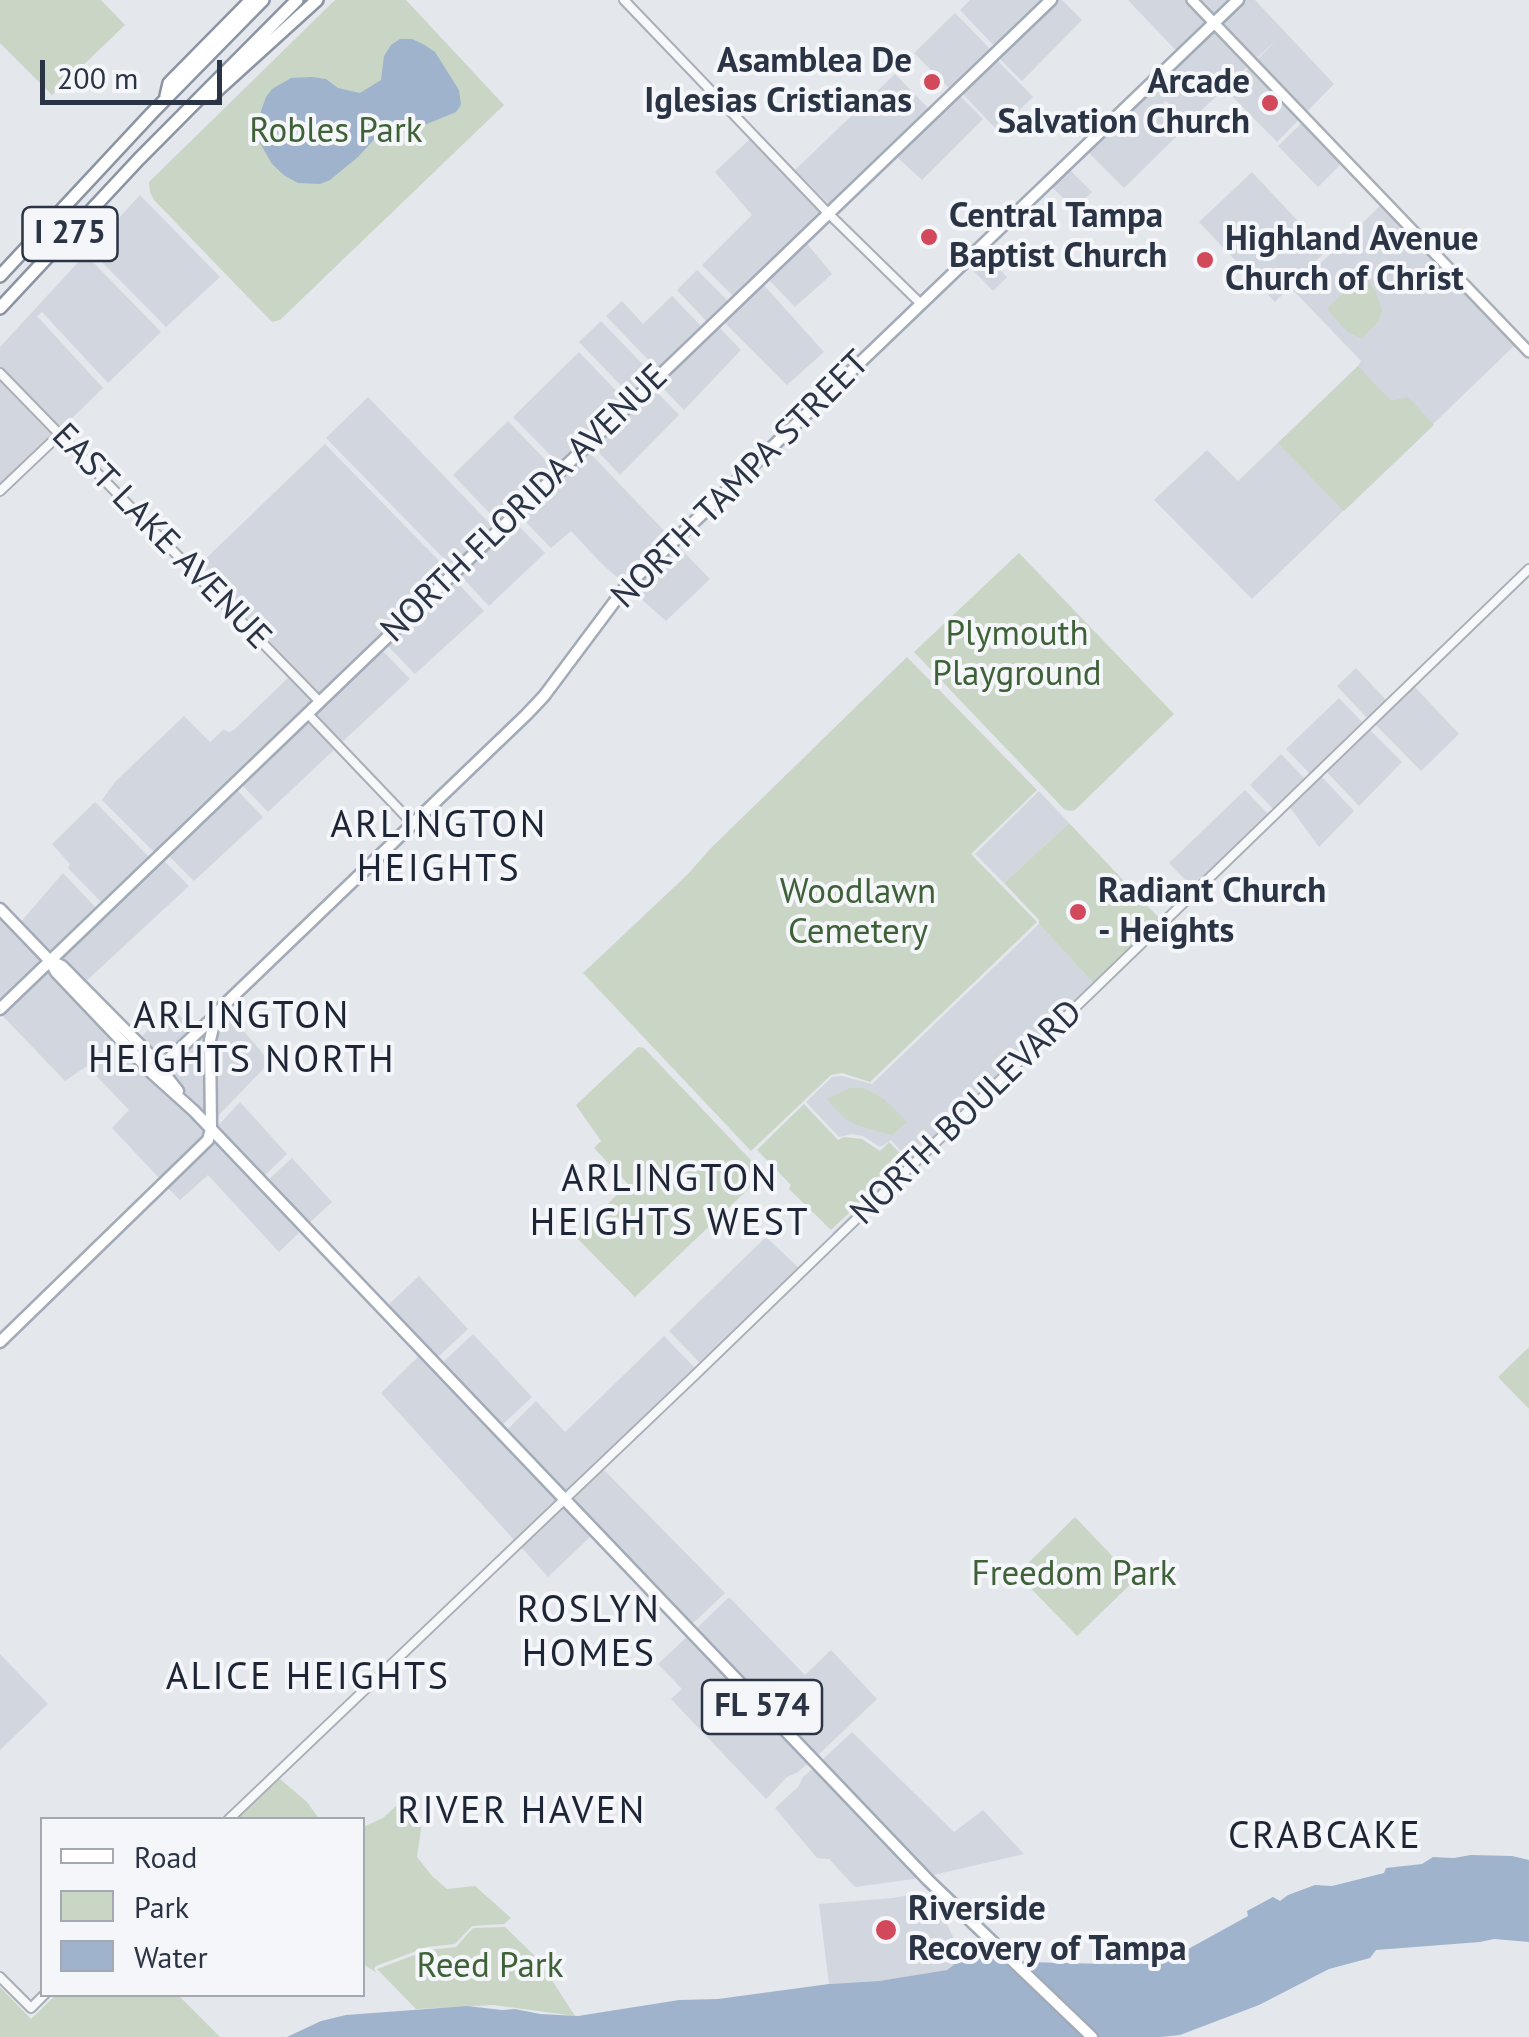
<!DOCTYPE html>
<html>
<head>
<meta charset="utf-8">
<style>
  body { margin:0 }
  #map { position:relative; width:1529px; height:2037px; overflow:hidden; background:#e4e7ec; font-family:"PT Sans",sans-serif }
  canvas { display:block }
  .legend { position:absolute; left:40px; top:1817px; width:325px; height:180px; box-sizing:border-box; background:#f4f6f9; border:2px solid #a4a8b1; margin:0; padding:12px 18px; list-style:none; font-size:30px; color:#2b3445 }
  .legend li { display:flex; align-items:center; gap:20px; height:50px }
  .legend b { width:50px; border:2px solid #a4a8b1 }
  .scale { position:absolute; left:40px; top:60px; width:182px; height:45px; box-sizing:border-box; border:5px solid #2b3445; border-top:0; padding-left:12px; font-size:30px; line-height:35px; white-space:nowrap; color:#2b3445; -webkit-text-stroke:8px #f4f6f9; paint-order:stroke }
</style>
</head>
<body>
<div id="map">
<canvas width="1529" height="2037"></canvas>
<ul class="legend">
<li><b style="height:12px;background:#fff"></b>Road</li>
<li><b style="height:28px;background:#c9d6c5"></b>Park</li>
<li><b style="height:28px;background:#9fb4cc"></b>Water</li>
</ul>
<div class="scale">200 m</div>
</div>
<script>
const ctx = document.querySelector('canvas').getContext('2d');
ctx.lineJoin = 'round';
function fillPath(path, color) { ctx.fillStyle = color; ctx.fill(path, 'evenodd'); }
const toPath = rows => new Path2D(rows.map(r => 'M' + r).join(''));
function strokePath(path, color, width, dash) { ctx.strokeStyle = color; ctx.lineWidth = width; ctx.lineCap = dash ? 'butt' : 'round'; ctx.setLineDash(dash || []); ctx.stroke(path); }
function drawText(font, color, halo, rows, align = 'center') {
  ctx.font = font + ' "PT Sans",sans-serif'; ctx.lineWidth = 8; ctx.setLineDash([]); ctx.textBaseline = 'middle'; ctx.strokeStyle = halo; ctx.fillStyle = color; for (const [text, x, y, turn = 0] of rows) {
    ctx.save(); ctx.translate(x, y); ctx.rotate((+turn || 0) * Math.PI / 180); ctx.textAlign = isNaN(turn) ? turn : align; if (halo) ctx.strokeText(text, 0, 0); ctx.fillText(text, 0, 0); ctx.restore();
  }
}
fillPath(toPath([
  [970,0,1062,0,1082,20,1022,81,998,57,1001,53,960,10],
  [1128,0,1255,0,1334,84,1277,142,1227,91,1277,39,1188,123,1166,101,1163,103,1186,127,1124,188,1085,149,1116,120,1120,123,1185,60],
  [955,13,991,50,950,89,914,53],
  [993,56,1033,97,998,131,958,89],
  [895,74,930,110,829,204,795,170],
  [960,96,983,119,922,180,897,157],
  [1305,120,1344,161,1318,187,1278,146],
  [751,138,823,213,735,298,702,265,752,215,715,172],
  [1066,166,1092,192,1074,209,1048,183],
  [1252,172,1326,251,1275,302,1199,222],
  [140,195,220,277,166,327,93,253,89,258,161,332,108,383,42,312,37,316,103,388,61,429,0,368,0,347],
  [1383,203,1517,343,1252,599,1154,500,1207,450,1238,481,1358,366,1361,361,1293,290],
  [804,240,832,274,795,307,766,277],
  [980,249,1007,277,993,291,966,263],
  [697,270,730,303,709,324,677,290],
  [761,282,824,352,787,385,722,320],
  [672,296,704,329,659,371,606,316,622,301,643,324],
  [601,321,654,376,632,397,579,342],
  [717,325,741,350,684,410,657,382],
  [579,352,627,402,561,466,513,417],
  [0,378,56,434,0,486],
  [652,387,679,415,620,475,592,445],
  [368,397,495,529,454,569,326,438],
  [508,421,556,471,500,524,453,475],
  [325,444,449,571,319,693,198,566],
  [587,450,672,539,625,584,603,565,571,531,551,548,519,515],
  [513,520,545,553,489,606,458,573],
  [676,544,710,579,666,621,629,588],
  [453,578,484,611,415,674,385,643],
  [380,648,410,679,341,743,312,714],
  [1356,668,1386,700,1367,718,1337,686],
  [290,676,316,702,157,855,102,800,115,782,184,716,210,742,223,730,230,732,235,729],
  [1413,685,1459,734,1421,771,1374,723],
  [1339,698,1364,724,1311,775,1286,749],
  [307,719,336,748,268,812,241,784],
  [1368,728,1402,762,1359,806,1325,770],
  [1281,754,1306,780,1275,811,1250,785],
  [1320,775,1354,811,1319,847,1289,806],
  [236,789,263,817,194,881,167,854],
  [1245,790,1270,816,1194,889,1169,863],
  [1039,791,1069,823,1004,883,975,854],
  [95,802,152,860,104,905,68,868,70,864,52,844],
  [162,859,189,886,84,983,56,960],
  [63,873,98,910,50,956,19,924],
  [0,915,45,961,0,1005],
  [1039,924,1095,985,834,1235,832,1233,908,1159,891,1140,880,1147,863,1136,851,1134,839,1137,806,1102,832,1077,842,1076,872,1084],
  [49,966,206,1130,205,1139,162,1181,112,1128,129,1110,87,1066,65,1081,0,1013],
  [220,1004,161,1062,140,1039,170,1005,191,1028],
  [225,1009,270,1062,214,1120,213,1046,217,1021],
  [210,1025,207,1120,165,1067],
  [240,1102,287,1154,262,1178,215,1129],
  [213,1137,302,1230,279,1252,208,1175,180,1200,166,1186],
  [292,1158,332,1202,307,1225,266,1182],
  [766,1237,800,1269,701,1364,669,1331],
  [419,1276,468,1329,436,1359,386,1307],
  [473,1334,532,1397,500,1427,441,1364],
  [664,1336,696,1369,564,1496,505,1432,536,1401,565,1432],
  [421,1354,559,1501,516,1542,381,1393],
  [602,1468,725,1593,690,1626,568,1500],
  [563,1505,592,1535,548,1577,520,1546],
  [729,1597,805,1675,831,1650,877,1699,816,1757,694,1631],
  [689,1635,810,1762,798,1772,787,1777,766,1799,671,1699,682,1689,658,1664],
  [0,1654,48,1704,0,1750],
  [852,1732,954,1832,983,1810,1024,1854,929,1876,820,1762],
  [815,1767,921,1878,855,1887,829,1859,817,1858,775,1808,798,1787,803,1777],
  [921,1893,942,1915,957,1944,959,1950,956,1963,947,1970,936,1972,879,1981,829,1984,819,1904,893,1898]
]), '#d2d6de');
fillPath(toPath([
  [0,0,101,0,125,25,52,95,0,43],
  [335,0,406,0,504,105,280,320,272,322,154,200,150,192,149,182],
  [1366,279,1375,290,1382,310,1378,322,1362,339,1348,332,1329,312,1328,307,1349,288,1361,284],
  [1358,366,1391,401,1408,397,1434,425,1344,511,1278,443],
  [1019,553,1174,714,1075,810,1070,811,1064,809,914,652],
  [907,657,1037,790,971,854,1037,922,870,1082,842,1073,831,1075,751,1151,583,973,688,874,710,849],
  [1069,823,1162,921,1095,985,1039,924,1039,920,1004,883],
  [638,1047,644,1048,764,1174,635,1297,575,1236,628,1184,594,1148,601,1141,576,1105],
  [850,1088,864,1088,884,1099,907,1122,892,1135,857,1125,846,1119,826,1099],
  [804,1104,838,1140,844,1137,862,1139,880,1151,889,1142,906,1159,831,1230,789,1189,791,1185,757,1150],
  [1529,1347,1529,1409,1498,1377],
  [1075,1517,1135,1580,1077,1636,1017,1574],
  [280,1779,307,1802,319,1819,240,1819,237,1815,254,1799],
  [409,1802,422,1822,417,1857,432,1876,447,1889,475,1886,511,1918,504,1924,472,1926,455,1944,427,1947,376,1966,374,1969,377,1973,363,1964,363,1827,383,1818,397,1805],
  [505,1927,539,1960,575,2016,494,2005,416,2009,377,1969,428,1950,456,1947,473,1928],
  [0,1987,31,2019,56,1995,178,1995,220,2037,0,2037]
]), '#c9d6c5');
fillPath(toPath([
  [400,39,412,39,423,44,435,52,459,90,461,105,456,112,415,129,388,136,379,134,358,157,330,180,320,184,298,183,285,176,272,164,260,143,261,111,266,97,272,89,291,78,312,77,326,79,338,88,360,93,381,80,384,56,391,45],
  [1471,1855,1512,1856,1529,1860,1529,1942,1494,1939,1480,1942,1376,1950,1370,1958,1329,1969,1259,2005,1180,2035,1160,2037,287,2037,321,2021,346,2015,467,2006,502,2010,515,2009,540,2014,578,2016,679,2000,718,1999,829,1984,879,1981,947,1970,956,1963,959,1950,957,1944,963,1939,972,1945,1024,1962,1107,1964,1156,1960,1168,1958,1190,1948,1248,1916,1247,1911,1273,1897,1280,1901,1288,1895,1315,1885,1332,1886,1384,1873,1386,1868,1422,1864,1433,1857,1454,1858]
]), '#9fb4cc');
const tertiary = toPath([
  [624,0,828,213,921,304],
  [0,373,320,702],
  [0,491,60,434],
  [308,714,413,824],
  [228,1820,695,1375,1529,569],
  [0,1977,31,2008,45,1994]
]);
const secondary = toPath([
  [1192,0,1529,352]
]);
const primary = toPath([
  [0,909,50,961,56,972,153,1074,194,1111,928,1880,1092,2037],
  [51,961,62,966,150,1055,178,1091],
  [0,1009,1051,0],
  [157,1070,214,1017],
  [0,1342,208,1140,211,1129,210,1040,216,1015,223,1006,526,715,544,696,624,589,1238,0]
]);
const motorway = toPath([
  [166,96,169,83,251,0],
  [210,97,317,0],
  [0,276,151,114,263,0],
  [0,308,139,159,297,0]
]);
strokePath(tertiary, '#a9aeb7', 12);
strokePath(secondary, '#a9aeb7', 14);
strokePath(primary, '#a3abb8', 15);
strokePath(motorway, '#8b94a3', 16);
strokePath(tertiary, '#f7f8fa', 8);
strokePath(secondary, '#fff', 9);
strokePath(primary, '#fff', 10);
strokePath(motorway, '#fff', 11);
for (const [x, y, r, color] of [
  [932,82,10,"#d1495b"],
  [1270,103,10,"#d1495b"],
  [929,237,10,"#d1495b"],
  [1205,260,10,"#d1495b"],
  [1078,912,10,"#d1495b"],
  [886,1930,12,"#d1495b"]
]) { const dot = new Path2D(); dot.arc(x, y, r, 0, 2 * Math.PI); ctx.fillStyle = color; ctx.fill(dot); strokePath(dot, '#f4f6f9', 4); }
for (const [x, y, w] of [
  [70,234,95],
  [762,1707,120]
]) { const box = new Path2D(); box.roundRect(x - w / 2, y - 27, w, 54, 8); ctx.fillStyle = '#f4f6f9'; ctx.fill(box); strokePath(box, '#2b3445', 2.5); }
drawText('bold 32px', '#2b3445', null, [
  ["I 275",70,234],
  ["FL 574",762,1707]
]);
drawText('bold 35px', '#2b3445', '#f4f6f9', [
  ["Asamblea De",912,62,"right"],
  ["Iglesias Cristianas",912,102,"right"],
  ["Arcade",1250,83,"right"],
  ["Salvation Church",1250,123,"right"],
  ["Central Tampa",949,217],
  ["Baptist Church",949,257],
  ["Highland Avenue",1225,240],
  ["Church of Christ",1225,280],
  ["Radiant Church",1098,892],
  ["- Heights",1098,932],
  ["Riverside",908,1910],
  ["Recovery of Tampa",908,1950]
], 'left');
drawText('35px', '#3f6138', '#f4f6f9', [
  ["Robles Park",336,132],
  ["Plymouth",1017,635],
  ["Playground",1017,675],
  ["Woodlawn",858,893],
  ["Cemetery",858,933],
  ["Freedom Park",1074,1575],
  ["Reed Park",490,1967]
]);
drawText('35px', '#2b3445', '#f4f6f9', [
  ["NORTH TAMPA STREET",741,480,-45],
  ["NORTH FLORIDA AVENUE",525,504,-44],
  ["EAST LAKE AVENUE",161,537,46],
  ["NORTH BOULEVARD",967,1113,-44]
]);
ctx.letterSpacing = '2.5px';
drawText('38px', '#1d2536', '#f4f6f9', [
  ["ARLINGTON",439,826],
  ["HEIGHTS",439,870],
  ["ARLINGTON",242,1017],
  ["HEIGHTS NORTH",242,1061],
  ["ARLINGTON",670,1180],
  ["HEIGHTS WEST",670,1224],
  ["ROSLYN",589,1611],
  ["HOMES",589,1655],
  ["ALICE HEIGHTS",308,1678],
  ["RIVER HAVEN",522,1812],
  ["CRABCAKE",1325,1837]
]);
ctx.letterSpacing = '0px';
</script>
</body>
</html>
